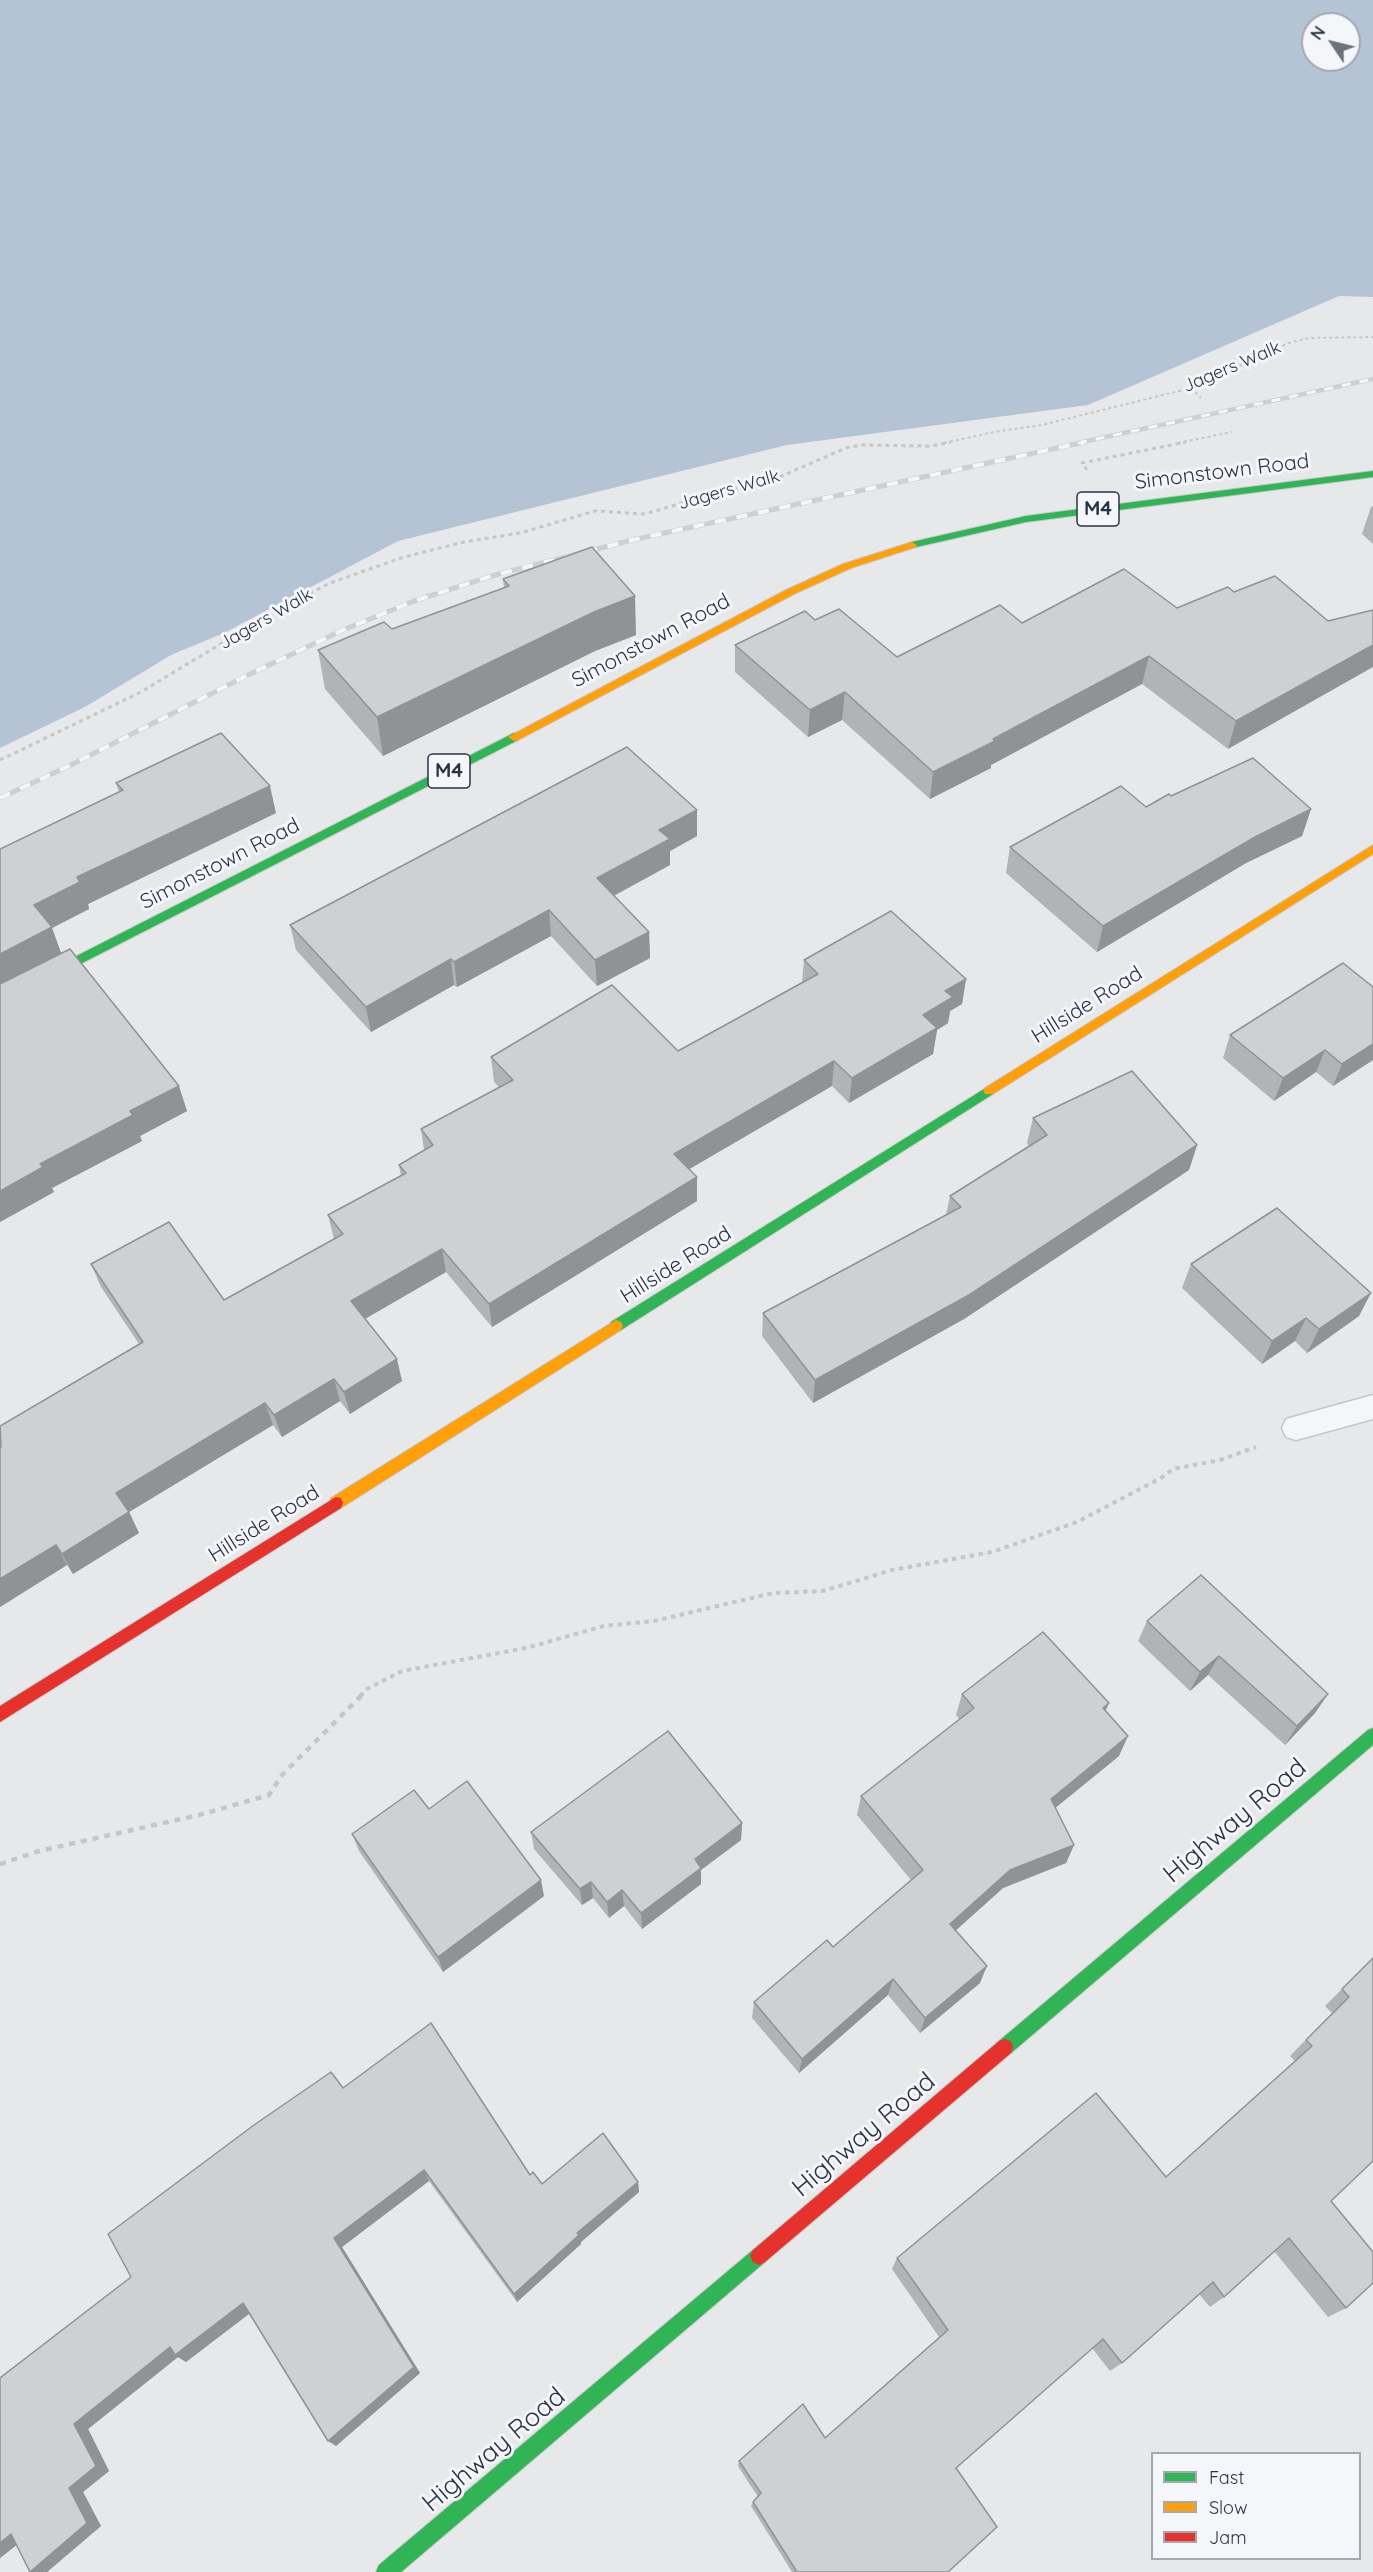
<!DOCTYPE html>
<html>
<head>
<meta charset="utf-8">
<style>
  body { margin:0 }
  #map { position:relative; width:1373px; height:2572px; overflow:hidden; background:#e6e8ea; font-family:Quicksand,sans-serif }
  canvas { display:block }
  .legend { position:absolute; left:1151px; top:2452px; width:210px; height:108px; box-sizing:border-box; background:#f4f6f9; border:2px solid #a4a8b1; margin:0; padding:8px 10px; list-style:none; font-size:18px; color:#2b3445 }
  .legend li { display:flex; align-items:center; gap:12px; height:30px }
  .legend b { width:30px; border:2px solid #a4a8b1 }
  .north { position:absolute; left:1301px; top:12px; width:60px; height:60px; box-sizing:border-box; background:#f4f6f9; border:2px solid #a4a8b1; border-radius:50%; rotate:305deg; font-size:16px; font-weight:700; line-height:24px; text-align:center; color:#2b3445 }
  .north::after { content:''; display:block; margin:auto; width:21px; height:27px; background:#6c737f; clip-path:polygon(50% 0,100% 100%,50% 72%,0 100%) }
</style>
</head>
<body>
<div id="map">
<canvas width="1373" height="2572"></canvas>
<ul class="legend">
<li><b style="height:8px;background:#30b455"></b>Fast</li>
<li><b style="height:8px;background:#ff9f0a"></b>Slow</li>
<li><b style="height:8px;background:#e5322d"></b>Jam</li>
</ul>
<div class="north">N</div>
</div>
<script>
const ctx = document.querySelector('canvas').getContext('2d');
ctx.lineJoin = 'round';
function fillPath(path, color) { ctx.fillStyle = color; ctx.fill(path, 'evenodd'); }
const toPath = rows => new Path2D(rows.map(r => 'M' + r).join(''));
function strokePath(path, color, width, dash) { ctx.strokeStyle = color; ctx.lineWidth = width; ctx.lineCap = dash ? 'butt' : 'round'; ctx.setLineDash(dash || []); ctx.stroke(path); }
function drawText(font, color, halo, rows, align = 'center') {
  ctx.font = font + ' Quicksand,sans-serif'; ctx.lineWidth = 6; ctx.setLineDash([]); ctx.textBaseline = 'middle'; ctx.strokeStyle = halo; ctx.fillStyle = color; for (const [text, x, y, turn = 0] of rows) {
    ctx.save(); ctx.translate(x, y); ctx.rotate((+turn || 0) * Math.PI / 180); ctx.textAlign = isNaN(turn) ? turn : align; if (halo) ctx.strokeText(text, 0, 0); ctx.fillText(text, 0, 0); ctx.restore();
  }
}
fillPath(toPath([
  [0,0,1373,0,1373,297,1339,296,1088,405,787,445,398,541,224,633,171,655,85,707,0,748],
  [1313,24,1349,24,1349,60,1313,60]
]), '#b4c4d5');
const lane = toPath([
  [1373,1395,1373,1419,1296,1440,1286,1437,1282,1428,1286,1419,1373,1395]
]);
const fast = toPath([
  [1373,471,1373,477,1026,522,912,548,907,545,912,542,1026,516,1373,471],
  [514,733,520,737,518,740,0,1005,0,995,514,733],
  [989,1086,993,1088,995,1091,993,1094,621,1330,611,1330,609,1326,611,1322,989,1086],
  [1373,1728,1373,1745,1011,2053,1005,2055,999,2053,997,2047,999,2041,1368,1730,1373,1728],
  [759,2247,765,2250,768,2256,765,2262,401,2572,376,2572,379,2565,753,2250,759,2247]
]);
const slow = toPath([
  [912,542,917,545,916,547,851,568,794,594,518,740,514,741,508,737,786,590,843,564,912,542],
  [1373,845,1373,854,993,1094,985,1094,983,1091,985,1088,1373,845],
  [616,1320,621,1322,623,1326,621,1330,341,1508,336,1509,331,1508,329,1503,331,1498,616,1320]
]);
const jam = toPath([
  [336,1497,341,1498,343,1503,341,1508,0,1722,0,1706,336,1497],
  [1005,2039,1011,2041,1013,2047,1011,2053,765,2262,759,2265,753,2262,750,2256,753,2250,999,2041,1005,2039]
]);
strokePath(lane, '#c4c6c8', 3);
strokePath(fast, '#c4c6c8', 2);
strokePath(slow, '#c4c6c8', 2);
strokePath(jam, '#c4c6c8', 2);
strokePath(toPath([
  [1191,388,1201,398],
  [944,443,994,432,1042,425,1191,388,1289,343,1309,338,1373,337],
  [1178,443,1232,432]
]), '#c5c6ca', 2, [3, 3]);
strokePath(toPath([
  [1087,470,1082,463,1186,442],
  [0,760,139,693,279,609,330,583,404,557,464,542,520,533,595,511,645,514,712,494,770,481,846,448,862,445,931,446,951,442]
]), '#c5c6ca', 3, [4, 4]);
strokePath(toPath([
  [360,1696,367,1689,402,1671,526,1648,604,1626,654,1621,773,1593,823,1591,892,1570,992,1552,1077,1522,1161,1478,1173,1469,1220,1460,1256,1447]
]), '#c5c6ca', 4, [4.5, 4.5]);
strokePath(toPath([
  [0,1864,39,1851,199,1815,269,1795,282,1775,362,1695]
]), '#c5c6ca', 4.5, [6, 6]);
fillPath(lane, '#f5f6f7');
fillPath(fast, '#30b455');
fillPath(slow, '#ff9f0a');
fillPath(jam, '#e5322d');
const railFar1 = toPath([
  [1078,443,1373,379]
]);
const rail = toPath([
  [0,798,71,765,250,674,343,630,414,601,495,575,632,540,1085,442]
]);
strokePath(railFar1, '#cecfd2', 4.5);
strokePath(rail, '#cecfd2', 5);
strokePath(railFar1, '#f4f6f9', 3, [9]);
strokePath(rail, '#f4f6f9', 4, [11]);
fillPath(toPath([
  [1373,506,1373,544,1362,534,1371,507],
  [503,579,636,635,595,651,383,756,325,689,318,650,392,629,504,588],
  [1234,592,1328,621,1228,749,1142,684,991,765,991,768,930,799,842,720,808,737,735,672,735,645,815,620,897,657,1022,623,1177,608],
  [116,783,276,813,88,904,89,909,52,928,61,953,187,1111,140,1136,142,1141,52,1188,54,1192,0,1222,0,849,119,792],
  [1171,796,1311,809,1302,836,1246,863,1097,952,1006,873,1010,847,1146,807],
  [697,810,697,836,670,851,670,865,614,896,649,932,650,958,597,986,551,936,457,987,454,985,371,1032,296,950,290,925],
  [804,960,966,979,962,1004,950,1011,948,1023,937,1030,933,1054,849,1103,832,1086,689,1169,697,1177,697,1201,492,1327,446,1272,365,1319,402,1381,350,1414,340,1401,282,1437,273,1425,129,1512,139,1533,73,1574,67,1565,0,1607,0,1426,139,1344,101,1287,91,1264,224,1300,334,1239,328,1215,401,1176,399,1165,424,1150,421,1129,499,1087,494,1082,491,1057,678,1051,802,982],
  [1373,987,1373,1060,1333,1086,1316,1072,1274,1101,1223,1058,1230,1035],
  [1033,1118,1197,1145,1189,1170,964,1319,813,1403,762,1336,763,1313,946,1215,950,1196,1029,1146,1027,1143],
  [1191,1264,1359,1316,1307,1353,1295,1341,1262,1364,1182,1288],
  [1147,1621,1328,1694,1315,1713,1285,1745,1208,1675,1190,1691,1138,1641],
  [962,1694,1105,1711,1119,1756,1055,1808,1074,1845,1066,1863,1003,1888,956,1930,980,1983,920,2033,888,1995,799,2073,752,2018,754,2002,833,1947,911,1880,857,1815,861,1796,960,1720,956,1715],
  [429,1809,544,1896,443,1972,359,1851,352,1834],
  [742,1823,741,1840,701,1870,701,1884,642,1929,624,1906,609,1918,593,1898,582,1905,534,1849,531,1832],
  [1373,1958,1331,2201,1346,2308,1328,2317,1274,2251,1224,2297,1210,2307,1199,2294,1122,2363,1110,2371,1092,2348,956,2468,948,2572,792,2572,751,2506,753,2502,758,2497,738,2466,739,2461,825,2438,939,2337,892,2269,897,2258,1166,2177,1295,2061,1290,2056,1332,2013,1325,2006],
  [343,2088,530,2175,542,2184,638,2182,639,2192,581,2242,581,2244,517,2302,429,2181,342,2247,420,2373,336,2446,249,2313,186,2362,178,2357,88,2429,109,2471,83,2492,101,2526,47,2572,30,2572,16,2545,0,2558,0,2378,131,2277]
]), '#b1b3b5');
fillPath(toPath([
  [635,596,636,635,595,651,383,756,377,717,594,612],
  [1373,645,1373,667,1228,749,1236,721],
  [1149,656,1142,684,991,765,991,768,930,799,933,772],
  [845,692,842,720,808,737,810,710],
  [270,786,276,813,88,904,89,909,52,928,61,953,0,986,0,954,34,905,77,877],
  [1311,809,1302,836,1246,863,1097,952,1103,926,1255,837],
  [697,810,697,836,670,851,670,865,598,904,597,878,659,830],
  [549,910,551,936,457,987,454,962],
  [649,932,650,958,597,986,595,960],
  [451,959,454,985,371,1032,366,1007],
  [966,979,962,1004,950,1011,948,1023,937,1030,933,1054,849,1103,852,1078,923,1015,945,991],
  [1373,1044,1373,1060,1333,1086,1342,1064],
  [1325,1050,1316,1072,1274,1101,1283,1078],
  [834,1061,832,1086,674,1178,674,1154],
  [179,1086,187,1111,140,1136,142,1141,52,1188,54,1192,0,1222,0,1191,40,1164,130,1111],
  [1197,1145,1189,1170,964,1319,813,1403,815,1380],
  [697,1177,697,1201,492,1327,489,1304],
  [442,1249,446,1272,356,1324,351,1301],
  [1371,1293,1359,1316,1307,1353,1319,1329],
  [1306,1318,1295,1341,1262,1364,1272,1341],
  [397,1359,402,1381,350,1414,344,1392],
  [334,1379,340,1401,282,1437,274,1415],
  [265,1403,273,1425,129,1512,139,1533,73,1574,62,1554,116,1493],
  [56,1545,67,1565,0,1607,0,1579],
  [1219,1656,1208,1675,1190,1691,1200,1672],
  [1328,1694,1315,1713,1285,1745,1297,1726],
  [1109,1703,1100,1724,1103,1708],
  [1128,1736,1119,1756,1043,1818,1051,1799],
  [742,1823,741,1840,701,1870,701,1884,642,1929,641,1913,695,1859],
  [1074,1845,1066,1863,1003,1888,944,1941,950,1924,1010,1870],
  [541,1880,544,1896,443,1972,438,1957],
  [591,1882,593,1898,582,1905,580,1889],
  [622,1890,624,1906,609,1918,607,1902],
  [987,1966,980,1983,920,2033,925,2018],
  [893,1979,888,1995,799,2073,802,2059],
  [424,2170,429,2181,342,2247,420,2373,336,2446,328,2441,334,2238],
  [638,2182,639,2192,581,2242,581,2244,517,2302,514,2294,577,2233],
  [243,2303,253,2311,186,2362,178,2357,88,2429,109,2471,83,2492,101,2526,47,2572,30,2572,69,2488,74,2424,170,2347],
  [11,2534,27,2537,0,2558,0,2543]
]), '#909294');
const building = toPath([
  [592,547,635,596,594,612,377,717,318,650,384,622,392,629,509,586,503,579,592,547],
  [1124,569,1177,608,1228,587,1234,592,1275,576,1328,621,1373,610,1373,645,1236,721,1149,656,993,739,995,741,933,772,845,692,810,710,735,645,805,611,815,620,839,609,897,657,1000,605,1022,623,1124,569],
  [221,733,270,786,77,877,80,882,34,905,52,927,0,954,0,849,123,790,116,783,221,733],
  [627,747,697,810,659,830,670,839,597,878,649,932,595,960,549,910,454,962,451,959,366,1007,290,925,627,747],
  [1253,758,1311,809,1255,837,1103,926,1010,847,1121,786,1146,807,1169,794,1171,796,1253,758],
  [891,911,966,979,945,991,953,997,923,1015,937,1028,852,1078,834,1061,674,1154,697,1177,489,1304,442,1249,351,1301,397,1359,344,1392,334,1379,274,1415,265,1403,116,1493,129,1512,62,1554,56,1545,0,1579,0,1448,1,1447,0,1426,143,1342,91,1264,169,1222,224,1300,343,1234,328,1215,406,1173,399,1165,433,1145,421,1129,513,1080,491,1057,612,985,678,1051,818,974,804,960,891,911],
  [70,949,179,1086,130,1111,133,1115,40,1164,43,1167,0,1191,0,984,70,949],
  [1343,963,1373,987,1373,1044,1342,1064,1325,1050,1283,1078,1230,1035,1343,963],
  [1132,1071,1197,1145,969,1295,815,1380,763,1313,961,1207,950,1196,1047,1135,1033,1118,1132,1071],
  [1277,1208,1371,1293,1319,1329,1306,1318,1272,1341,1191,1264,1277,1208],
  [1201,1575,1328,1694,1297,1726,1219,1656,1200,1672,1147,1621,1201,1575],
  [1043,1632,1109,1703,1103,1708,1128,1736,1051,1799,1074,1845,1010,1870,950,1924,987,1966,925,2018,893,1979,802,2059,754,2002,827,1940,833,1947,923,1870,861,1796,974,1708,962,1694,1043,1632],
  [668,1731,742,1823,695,1859,701,1868,641,1913,622,1890,607,1902,591,1882,580,1889,531,1832,668,1731],
  [467,1781,541,1880,438,1957,352,1834,414,1790,429,1809,467,1781],
  [1373,1958,1373,2161,1331,2201,1373,2252,1373,2283,1346,2308,1289,2238,1224,2297,1213,2282,1122,2363,1103,2339,956,2468,997,2527,948,2572,797,2572,753,2502,761,2493,739,2461,803,2404,825,2438,948,2330,897,2258,1096,2093,1166,2177,1312,2046,1306,2040,1349,1997,1342,1989,1373,1958],
  [431,2023,530,2175,533,2172,542,2184,603,2133,638,2182,577,2233,579,2235,514,2294,424,2170,334,2238,414,2367,328,2441,243,2303,175,2355,170,2347,74,2424,96,2466,69,2488,87,2523,30,2572,11,2534,0,2543,0,2378,131,2277,108,2234,254,2125,331,2072,343,2088,431,2023]
]);
fillPath(building, '#ced0d3');
strokePath(building, '#909294', 1.5);
drawText('18px', '#2b3445', '#f4f6f9', [
  ["Jagers Walk",1232,367,-23],
  ["Jagers Walk",729,490,-16],
  ["Jagers Walk",266,619,-30]
]);
for (const [x, y, w] of [
  [1098,509,42],
  [449,771,42]
]) { const box = new Path2D(); box.roundRect(x - w / 2, y - 17, w, 34, 4.5); ctx.fillStyle = '#f4f6f9'; ctx.fill(box); strokePath(box, '#2b3445', 1.5); }
drawText('bold 20px', '#2b3445', null, [
  ["M4",1098,509],
  ["M4",449,771]
]);
drawText('21px', '#2b3445', '#f4f6f9', [
  ["Simonstown Road",1222,472,-7],
  ["Simonstown Road",651,641,-28],
  ["Simonstown Road",220,864,-27],
  ["Hillside Road",1087,1005,-32],
  ["Hillside Road",676,1265,-32],
  ["Hillside Road",264,1524,-32]
]);
drawText('26px', '#2b3445', '#f4f6f9', [
  ["Highway Road",1235,1821,-40],
  ["Highway Road",864,2135,-40],
  ["Highway Road",494,2450,-40]
]);
</script>
</body>
</html>
